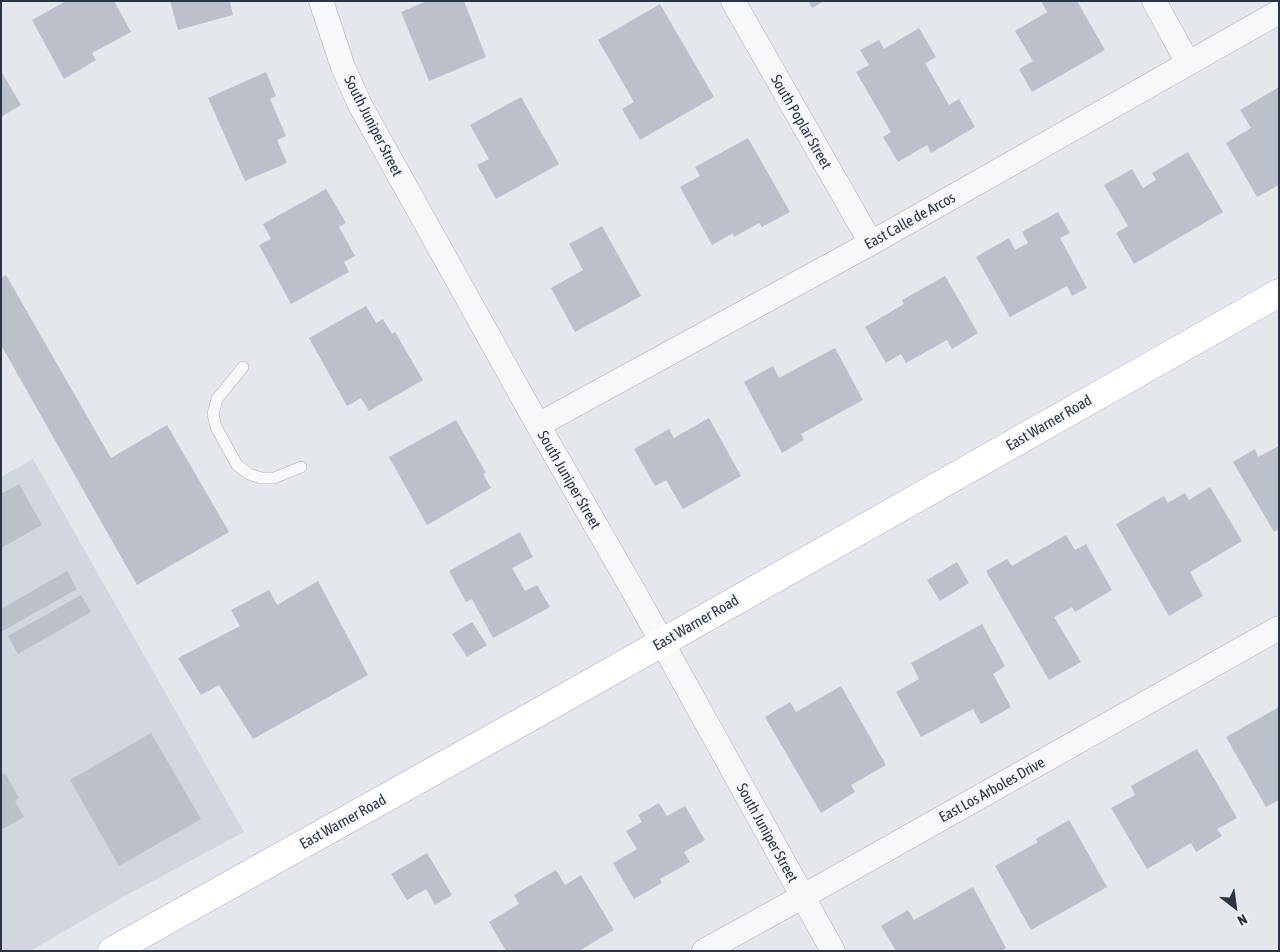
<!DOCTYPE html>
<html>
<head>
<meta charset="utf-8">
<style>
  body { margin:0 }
  #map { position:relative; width:1280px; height:952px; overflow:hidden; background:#e4e7ec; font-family:"Asap Condensed",sans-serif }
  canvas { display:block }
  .frame { position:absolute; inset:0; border:2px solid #2b3445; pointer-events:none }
  .north { position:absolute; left:1210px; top:882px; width:50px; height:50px; -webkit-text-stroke:4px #f4f6f9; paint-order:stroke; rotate:150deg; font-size:14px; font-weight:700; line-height:20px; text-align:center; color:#2b3445 }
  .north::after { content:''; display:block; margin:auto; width:18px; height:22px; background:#2b3445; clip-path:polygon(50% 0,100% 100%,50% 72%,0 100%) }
</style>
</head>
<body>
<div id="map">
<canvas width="1280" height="952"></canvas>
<div class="frame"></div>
<div class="north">N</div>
</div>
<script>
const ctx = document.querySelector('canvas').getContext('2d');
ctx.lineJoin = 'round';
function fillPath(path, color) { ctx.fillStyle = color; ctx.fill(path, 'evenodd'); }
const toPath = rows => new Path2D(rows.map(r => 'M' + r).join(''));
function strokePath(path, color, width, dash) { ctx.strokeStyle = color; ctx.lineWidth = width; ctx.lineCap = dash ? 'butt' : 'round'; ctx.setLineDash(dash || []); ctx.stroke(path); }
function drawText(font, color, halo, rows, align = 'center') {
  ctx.font = font + ' "Asap Condensed",sans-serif'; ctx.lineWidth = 4.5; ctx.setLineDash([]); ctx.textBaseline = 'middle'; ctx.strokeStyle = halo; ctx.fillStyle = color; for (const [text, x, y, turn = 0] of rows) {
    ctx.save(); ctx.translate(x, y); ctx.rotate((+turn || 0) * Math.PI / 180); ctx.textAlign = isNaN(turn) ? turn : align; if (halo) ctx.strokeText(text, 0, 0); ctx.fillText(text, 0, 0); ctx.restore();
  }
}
fillPath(toPath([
  [33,459,244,832,125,896,30,951,1,951,1,477]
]), '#d2d6de');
fillPath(toPath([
  [66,1,114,1,131,32,92,53,96,60,64,79,32,20],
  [170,1,233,1,230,3,233,15,178,30],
  [427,1,464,1,486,57,429,81,401,12],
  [808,1,824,1,812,8],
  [1041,1,1077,1,1105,50,1032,92,1019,69,1033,61,1015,31,1047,12],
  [660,4,714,97,640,140,622,109,634,102,598,40],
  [919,28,936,57,925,63,949,105,959,99,975,127,931,153,927,145,898,162,883,137,891,132,856,72,869,65,860,50,879,40,884,49],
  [1,71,21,105,1,117],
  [266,72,276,96,270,99,286,136,277,140,287,163,245,181,208,98],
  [1279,87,1279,185,1257,197,1226,143,1251,128,1240,110],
  [521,97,559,164,496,199,477,165,489,159,470,125],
  [748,138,790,212,762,227,759,223,734,237,733,233,712,245,680,187,700,176,695,167],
  [1188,152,1223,212,1134,264,1116,233,1128,226,1104,185,1132,169,1143,188,1156,180,1152,173],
  [326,189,346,223,339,227,355,256,344,262,349,272,291,304,259,245,271,239,263,224],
  [1058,212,1070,233,1060,238,1087,288,1072,296,1067,286,1010,317,976,257,1009,238,1015,250,1028,243,1022,232],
  [602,226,641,296,575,332,551,288,583,270,569,244],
  [6,275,111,458,167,425,229,532,137,585,1,345,1,278],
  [945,276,978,333,952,349,947,340,906,363,901,354,886,363,865,327,904,304,902,300],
  [366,306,376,323,383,319,392,334,395,332,423,380,369,411,361,398,347,406,309,338],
  [835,348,863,400,801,434,804,440,782,453,744,382,773,366,779,378],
  [709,418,741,476,683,509,666,480,655,486,634,449,669,429,674,438],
  [456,420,486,473,483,474,491,488,427,525,389,457],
  [1279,446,1279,529,1274,532,1233,462,1255,449,1258,457],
  [19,484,42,525,1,548,1,494],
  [1210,487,1242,541,1190,572,1203,596,1169,616,1116,524,1164,496,1168,503,1185,493,1189,500],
  [520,532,533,557,512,568,525,591,537,585,550,607,493,638,472,599,466,602,449,571],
  [1066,535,1075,550,1086,544,1112,590,1075,612,1072,607,1054,617,1081,662,1049,680,986,571,1007,559,1012,566],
  [957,562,969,583,940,601,927,580],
  [67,571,77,589,1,632,1,609],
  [318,581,368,675,253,739,219,685,201,695,178,658,240,626,231,610,269,590,277,605],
  [81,595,91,612,18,654,8,636],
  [472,622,487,645,467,657,452,634],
  [982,624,1005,666,993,674,1011,707,981,724,973,709,921,737,896,692,919,679,911,663],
  [841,686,886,765,851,785,855,792,821,813,765,717,790,702,796,712],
  [1279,707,1279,800,1266,807,1226,737],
  [151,733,201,819,119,866,70,780],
  [1197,749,1237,818,1217,829,1222,836,1196,852,1191,843,1147,869,1111,808,1135,795,1131,786],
  [5,773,19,798,15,801,24,817,1,830,1,775],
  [659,803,667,816,685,806,705,840,684,852,690,862,660,879,662,883,634,899,613,863,637,849,626,831,642,822,638,815],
  [1069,820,1107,887,1031,930,995,866,1038,842,1036,839],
  [427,853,452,895,435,905,426,889,407,900,391,874],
  [556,870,565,885,581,875,614,930,579,951,506,951,489,922,519,904,514,895],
  [973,887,1006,948,1001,951,896,951,881,926,908,910,914,920]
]), '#bbc0ca');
const service = toPath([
  [243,367,217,399,213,414,216,427,237,465,249,474,261,478,274,478,301,467]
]);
const minor = toPath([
  [321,1,343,67,360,105,538,425,633,590,833,951],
  [733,1,871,243],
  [1154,1,1188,63],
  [538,425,871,243,1279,12],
  [704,951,802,897,1279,628]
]);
const secondary = toPath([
  [112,951,557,702,1279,293]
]);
strokePath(service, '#a9aeb7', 12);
strokePath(minor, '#a9aeb7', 25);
strokePath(secondary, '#a9aeb7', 29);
strokePath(service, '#f7f8fa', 11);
strokePath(minor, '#f7f8fa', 24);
strokePath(secondary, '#fff', 28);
drawText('15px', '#2b3445', '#f4f6f9', [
  ["South Poplar Street",801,122,60],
  ["South Juniper Street",373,126,63],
  ["East Calle de Arcos",910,221,-29],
  ["East Warner Road",1049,423,-30],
  ["South Juniper Street",569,480,60],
  ["East Warner Road",696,623,-30],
  ["East Los Arboles Drive",992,790,-29],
  ["East Warner Road",343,822,-29],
  ["South Juniper Street",767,833,61]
]);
</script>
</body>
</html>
